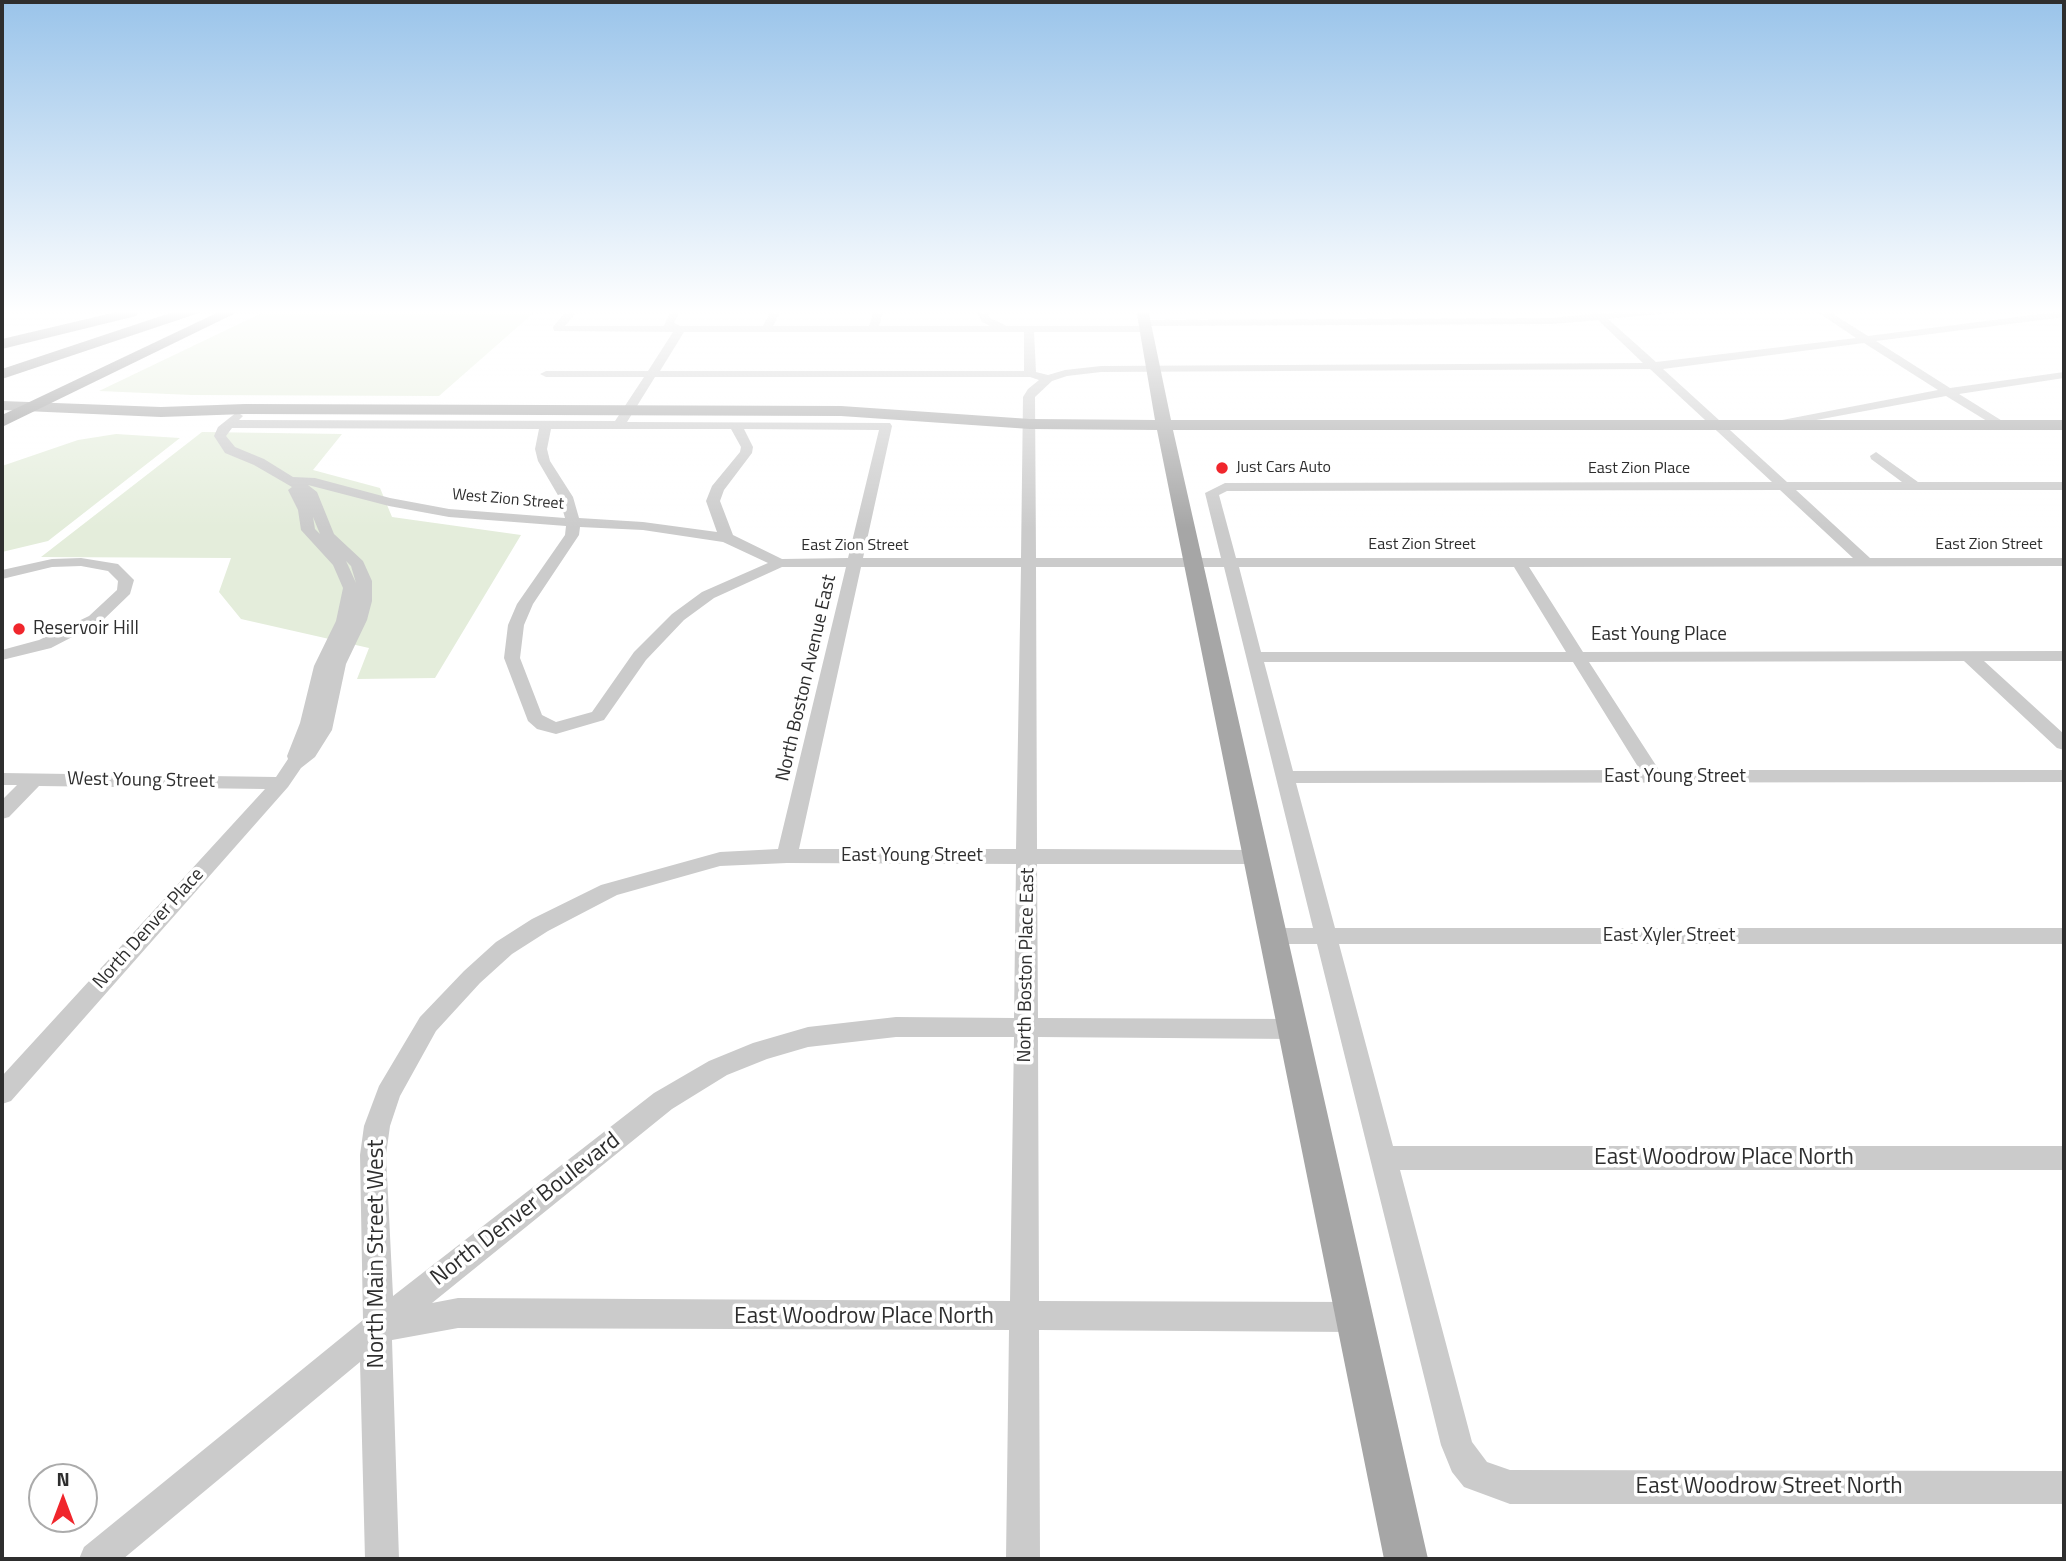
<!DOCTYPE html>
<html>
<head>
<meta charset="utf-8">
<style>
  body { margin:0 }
  #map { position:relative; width:2066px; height:1561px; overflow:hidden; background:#fff; font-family:"Titillium Web",sans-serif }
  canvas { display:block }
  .frame { position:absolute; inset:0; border:4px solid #2e2e2e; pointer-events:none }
  .north { position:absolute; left:28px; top:1463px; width:70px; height:70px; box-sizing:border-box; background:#fff; border:2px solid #ababab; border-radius:50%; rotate:0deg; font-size:19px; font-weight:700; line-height:28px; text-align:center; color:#2e2e2e }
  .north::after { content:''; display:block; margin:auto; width:24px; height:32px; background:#f0262c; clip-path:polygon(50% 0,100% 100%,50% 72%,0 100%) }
</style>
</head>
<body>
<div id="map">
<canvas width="2066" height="1561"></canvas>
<div class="frame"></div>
<div class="north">N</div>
</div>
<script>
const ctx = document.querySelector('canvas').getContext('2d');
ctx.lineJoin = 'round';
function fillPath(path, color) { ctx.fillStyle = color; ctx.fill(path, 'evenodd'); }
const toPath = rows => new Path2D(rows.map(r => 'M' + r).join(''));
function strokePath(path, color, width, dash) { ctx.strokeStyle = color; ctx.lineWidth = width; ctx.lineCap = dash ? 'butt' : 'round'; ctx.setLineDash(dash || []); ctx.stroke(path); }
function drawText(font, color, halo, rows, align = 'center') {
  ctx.font = font + ' "Titillium Web",sans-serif'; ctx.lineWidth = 7; ctx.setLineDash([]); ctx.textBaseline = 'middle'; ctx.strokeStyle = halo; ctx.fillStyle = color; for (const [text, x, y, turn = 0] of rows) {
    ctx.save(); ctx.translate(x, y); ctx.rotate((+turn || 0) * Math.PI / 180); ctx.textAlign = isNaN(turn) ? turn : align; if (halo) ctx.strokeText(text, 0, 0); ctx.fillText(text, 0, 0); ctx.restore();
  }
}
fillPath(toPath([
  [270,309,538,309,439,396,192,395,99,391],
  [202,432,342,434,313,470,380,488,392,517,521,535,435,678,357,679,369,648,241,619,219,592,231,558,41,557],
  [116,434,180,438,48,541,2,552,2,466,78,440]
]), '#e4eddb');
fillPath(toPath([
  [568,309,579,309,565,326,664,326,671,309,681,309,674,323,680,326,763,326,772,309,782,309,773,326,869,326,874,309,884,309,879,326,990,326,982,322,976,309,986,309,990,318,1007,326,1144,326,1140,323,1145,320,1553,318,1592,314,1590,312,1595,309,1602,313,1685,309,1680,312,1608,319,1656,362,1856,338,1813,309,1825,309,1868,336,2064,311,2064,317,1876,341,1950,388,2064,372,2064,378,1959,394,2004,422,2004,428,2000,429,1946,396,1773,428,1771,425,1777,421,1938,390,1864,343,1663,369,1787,482,1902,482,1871,459,1870,456,1876,452,1918,482,2064,482,2064,490,1796,490,1870,558,2064,558,2064,566,1529,567,1583,652,2064,651,2064,661,1984,661,2064,734,2064,750,2057,748,1964,661,1589,662,1659,770,2064,770,2064,782,1296,783,1335,928,2064,928,2064,944,1339,944,1393,1146,2064,1146,2064,1170,1400,1170,1472,1442,1487,1462,1510,1470,2064,1471,2064,1504,1510,1504,1464,1487,1452,1472,1441,1445,1317,944,1273,944,1265,942,1262,936,1265,930,1273,928,1313,928,1224,567,1036,567,1037,849,1257,850,1264,852,1267,857,1264,862,1257,864,1037,864,1038,1018,1293,1019,1302,1022,1305,1029,1302,1036,1293,1039,1038,1037,1039,1301,1353,1302,1364,1307,1368,1317,1364,1327,1353,1332,1039,1330,1040,1559,1006,1559,1009,1330,458,1328,392,1340,399,1559,365,1559,360,1362,123,1559,79,1559,84,1547,363,1320,360,1155,364,1126,379,1086,420,1017,464,971,496,942,532,919,601,885,720,852,778,849,846,567,782,567,714,598,684,620,646,660,604,720,556,734,537,729,528,721,504,658,508,625,517,604,565,535,566,526,449,517,389,506,308,485,317,492,334,534,363,561,372,581,372,601,367,620,346,664,332,730,315,757,301,768,288,787,11,1101,2,1104,2,1076,265,789,39,786,9,817,2,819,2,800,17,785,2,785,2,773,276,777,288,759,287,756,300,723,314,666,336,621,343,588,333,565,301,530,298,510,288,490,292,487,254,465,225,453,214,436,218,427,237,412,243,416,239,420,615,421,644,377,546,377,540,374,546,371,648,371,673,332,554,331,553,327,568,309],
  [1598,320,1643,363,1101,366,1065,370,1048,375,1036,372,1034,332,1146,332,1151,329,1147,326,1553,324,1598,320],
  [684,332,1024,332,1024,371,660,371,684,332],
  [1650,369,1772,482,1225,483,1205,493,1221,558,1036,558,1035,397,1052,381,1067,376,1101,372,1650,369],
  [655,377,1030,377,1039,380,1028,389,1023,397,1021,558,863,558,892,426,890,423,627,422,655,377],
  [232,428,539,429,535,449,538,461,559,497,565,518,449,509,390,498,315,478,293,477,264,459,235,447,226,436,232,428],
  [551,429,731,429,741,447,740,452,712,486,706,501,717,532,643,522,579,518,573,497,550,461,547,449,551,429],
  [744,429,879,430,848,558,782,559,733,535,720,501,724,490,752,453,753,447,744,429],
  [1780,490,1853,558,1236,558,1219,495,1227,491,1780,490],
  [313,517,320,534,315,529,313,517],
  [580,527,643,530,723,542,768,563,702,592,672,614,634,652,592,712,556,722,542,715,520,658,524,625,533,604,579,535,580,527],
  [346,561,351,566,356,583,347,563,346,561],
  [861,567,1021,567,1016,849,799,849,861,567],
  [1239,567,1514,567,1566,652,1261,652,1239,567],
  [1264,662,1573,662,1640,770,1293,771,1264,662],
  [787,863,1016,864,1014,1018,896,1017,808,1027,753,1043,709,1061,654,1093,393,1296,386,1155,390,1126,400,1096,436,1031,480,983,512,954,548,931,617,895,720,866,787,863],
  [896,1037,1014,1037,1010,1301,458,1298,432,1303,672,1109,727,1075,767,1059,808,1047,896,1037],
  [81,558,118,564,134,580,130,594,101,622,51,648,2,660,2,650,39,640,89,616,117,590,118,581,108,571,81,566,52,567,2,579,2,570,52,559,81,558]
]), '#cbcbcb');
fillPath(toPath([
  [1136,309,1148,309,1171,420,2064,420,2064,430,1173,430,1428,1559,1384,1559,1157,430,1030,429,841,416,245,414,161,417,2,410,2,401,161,407,245,404,841,406,1030,419,1155,420,1136,309]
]), '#a6a6a6');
fillPath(toPath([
  [129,309,138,313,136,316,2,349,2,339,129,309],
  [182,309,204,309,202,312,2,379,2,369,182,309],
  [225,309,244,309,2,427,2,415,225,309]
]), '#959595');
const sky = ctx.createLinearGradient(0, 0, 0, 528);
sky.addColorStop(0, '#9ac4ea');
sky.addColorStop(0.59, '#fff');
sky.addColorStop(1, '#ffffff00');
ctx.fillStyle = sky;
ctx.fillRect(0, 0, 2066, 528);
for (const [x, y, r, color] of [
  [1222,468,7,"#f0262c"],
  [19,629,7,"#f0262c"]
]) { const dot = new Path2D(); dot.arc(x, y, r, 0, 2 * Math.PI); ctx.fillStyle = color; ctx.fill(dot); strokePath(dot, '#fff', 2.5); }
drawText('16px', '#2e2e2e', '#fff', [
  ["Just Cars Auto",1236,468]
], 'left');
drawText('16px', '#2e2e2e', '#fff', [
  ["East Zion Place",1639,469],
  ["West Zion Street",508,500,5],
  ["East Zion Street",1422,545],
  ["East Zion Street",1989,545],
  ["East Zion Street",855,546]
]);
drawText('19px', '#2e2e2e', '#fff', [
  ["Reservoir Hill",33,629]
], 'left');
drawText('19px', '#2e2e2e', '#fff', [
  ["East Young Place",1659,635],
  ["North Boston Avenue East",807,678,-77],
  ["East Young Street",1675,777],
  ["West Young Street",141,781,1],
  ["East Young Street",912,856],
  ["North Denver Place",149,929,-48],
  ["East Xyler Street",1669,936],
  ["North Boston Place East",1027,965,-89]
]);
drawText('23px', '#2e2e2e', '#fff', [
  ["East Woodrow Place North",1724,1158],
  ["North Denver Boulevard",526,1210,-38],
  ["North Main Street West",377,1254,-90],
  ["East Woodrow Place North",864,1317],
  ["East Woodrow Street North",1769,1487]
]);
</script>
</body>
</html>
